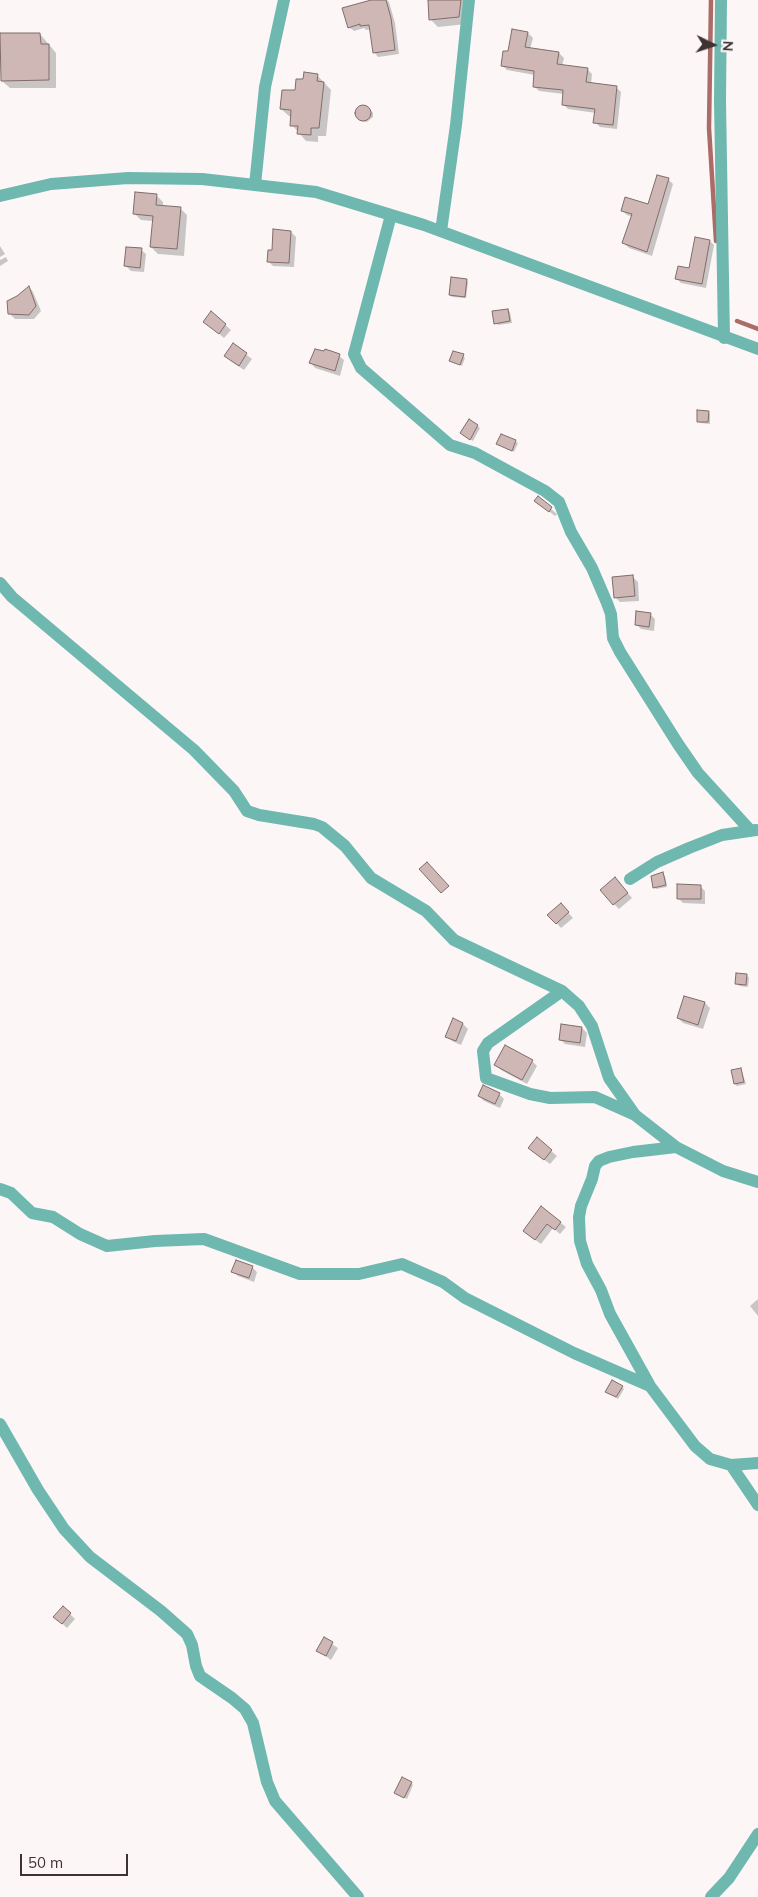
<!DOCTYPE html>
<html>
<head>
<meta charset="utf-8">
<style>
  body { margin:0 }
  #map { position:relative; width:758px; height:1897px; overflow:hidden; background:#fcf7f6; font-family:Mulish,sans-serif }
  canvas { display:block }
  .north { position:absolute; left:688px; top:20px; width:50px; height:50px; -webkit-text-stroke:4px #fcf7f6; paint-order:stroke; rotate:94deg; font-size:14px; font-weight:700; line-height:20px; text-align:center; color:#3c3332 }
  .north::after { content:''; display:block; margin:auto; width:18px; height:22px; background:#3c3332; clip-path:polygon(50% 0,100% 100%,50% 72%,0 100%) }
  .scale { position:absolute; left:20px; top:1854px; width:108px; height:22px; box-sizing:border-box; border:2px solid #3c3332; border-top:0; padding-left:6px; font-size:15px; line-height:18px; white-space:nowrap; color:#3c3332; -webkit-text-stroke:4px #fcf7f6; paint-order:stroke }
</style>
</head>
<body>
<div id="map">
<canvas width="758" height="1897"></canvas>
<div class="north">N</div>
<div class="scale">50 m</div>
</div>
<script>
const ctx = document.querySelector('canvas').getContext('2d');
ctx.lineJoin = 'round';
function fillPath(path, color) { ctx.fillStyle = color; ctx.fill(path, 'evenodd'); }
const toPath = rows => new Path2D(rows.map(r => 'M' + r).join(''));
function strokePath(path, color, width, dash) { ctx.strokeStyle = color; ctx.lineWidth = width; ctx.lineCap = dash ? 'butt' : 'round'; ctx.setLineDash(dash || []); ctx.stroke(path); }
fillPath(toPath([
  [377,0,387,0,389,2,395,23,399,54,378,57,374,52,371,29,366,30,364,28,354,31,349,27],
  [429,0,469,0,466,24,438,27,430,19],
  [528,33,533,38,530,49,559,53,564,58,562,66,587,69,592,74,591,84,616,87,621,92,617,129,600,127,595,122,596,113,568,109,563,104,564,94,539,91,534,86,535,75,507,70,502,65,509,52],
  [40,34,56,53,56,88,10,88,2,81],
  [317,75,331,90,326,136,318,136,318,142,306,141,292,125,292,117,289,116,281,109,304,80],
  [359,107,368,107,373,113,373,117,367,122,361,121,356,113],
  [668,179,673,184,652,256,629,248,624,243,633,217,627,215,622,210,649,206],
  [156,195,163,202,163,207,180,208,187,215,184,256,158,254,151,247,153,221,141,220,134,213],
  [291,232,296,237,294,267,273,266,268,261],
  [710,241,714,245,706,288,681,283,677,279,690,269],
  [0,246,5,254,0,257],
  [141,250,146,254,144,272,131,271,126,266],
  [6,257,8,261,0,266,0,260],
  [466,280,468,282,466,298,452,297,450,295],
  [29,287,33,292,41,311,34,319,15,319,10,314,18,297],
  [508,310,510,312,512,323,498,325,496,323],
  [211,313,231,330,224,338,205,322],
  [234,345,252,359,244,370,231,361],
  [339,356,344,360,340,376,315,368,311,363],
  [463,356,465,358,462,366,451,360],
  [708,412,710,414,710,424,700,423,698,421],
  [469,420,480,428,473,441,464,435],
  [515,441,518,443,514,452,498,444],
  [538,498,557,514,555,516,536,501],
  [633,577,638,582,639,601,620,602,615,597],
  [650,614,655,619,654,631,641,629,636,624],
  [663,874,665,876,667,887,656,889,654,887],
  [620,884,632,898,619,909,614,904],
  [700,886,705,891,705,904,683,903,678,898],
  [560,904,573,918,561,928,549,915],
  [747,975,749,978,748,987,739,986,737,983],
  [684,997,705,1003,710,1008,703,1029,683,1023,678,1018],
  [453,1020,463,1024,468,1029,461,1045,452,1041,447,1036],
  [582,1028,587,1033,585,1047,565,1044,560,1039],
  [532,1061,537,1066,527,1084,501,1070,496,1065],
  [741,1069,746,1084,737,1086,735,1084],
  [499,1094,504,1099,500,1108,484,1101,479,1096],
  [537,1139,557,1156,550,1164,535,1153],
  [542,1208,566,1227,560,1234,553,1228,541,1244,530,1236],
  [252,1267,257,1272,254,1282,238,1276,233,1271],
  [758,1299,758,1316,750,1306],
  [622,1387,624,1389,618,1399,609,1393],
  [64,1608,75,1619,67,1628,55,1617],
  [324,1639,338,1648,331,1660,318,1651],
  [411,1783,413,1785,407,1799,396,1793]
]), '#0003');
strokePath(toPath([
  [711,0,709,128,716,241],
  [737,321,758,329]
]), '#ab6c67', 4.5);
const building = toPath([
  [371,0,386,0,391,18,395,50,373,53,369,25,360,26,360,24,348,28,342,8,371,0],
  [428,0,461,0,459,17,429,20,428,0],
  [512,29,528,32,525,47,559,52,557,64,588,68,586,82,617,86,613,125,593,123,595,109,562,105,563,90,533,87,534,71,501,66,503,51,508,51,512,29],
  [0,33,40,33,41,44,49,44,49,80,1,81,0,33],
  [304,72,318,74,317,81,324,82,319,128,311,128,311,135,297,134,298,126,290,126,291,110,280,109,282,90,295,90,296,79,303,79,304,72],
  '355 113a8 8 0 1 1 16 0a8 8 0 1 1-16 0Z',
  [657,175,669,178,647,252,622,243,632,214,621,211,625,197,648,204,657,175],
  [135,192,157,194,156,205,181,207,177,249,150,247,153,216,133,214,135,192],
  [273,229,291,231,289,263,267,262,268,250,272,250,273,229],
  [695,237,710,240,702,284,675,279,678,266,689,268,695,237],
  [126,247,142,248,140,268,124,266,126,247],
  [451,277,467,279,465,297,449,295,451,277],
  [29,286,36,306,29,315,8,314,7,301,17,296,29,286],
  [508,309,510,321,494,324,492,311,508,309],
  [211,311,226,324,219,334,203,322,211,311],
  [233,343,247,353,239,366,224,356,233,343],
  [315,349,324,351,325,349,340,354,335,371,309,363,315,349],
  [453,351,464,354,460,365,449,361,453,351],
  [697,410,709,411,708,422,697,422,697,410],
  [469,419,478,425,470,440,460,433,469,419],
  [501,434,516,440,512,451,496,444,501,434],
  [538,496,552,507,549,512,534,501,538,496],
  [633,575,635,596,614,598,612,577,633,575],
  [636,611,651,613,649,627,635,625,636,611],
  [427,862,449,886,441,893,419,869,427,862],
  [663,872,666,885,653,888,651,876,663,872],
  [615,877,628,893,613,905,600,890,615,877],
  [677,884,701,885,701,899,677,899,677,884],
  [561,903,569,912,556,924,547,915,561,903],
  [736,973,747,974,746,985,735,984,736,973],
  [684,996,705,1002,698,1025,677,1018,684,996],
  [453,1018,463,1023,456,1041,445,1037,453,1018],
  [561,1024,582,1027,580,1043,559,1040,561,1024],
  [505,1045,533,1060,522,1080,494,1065,505,1045],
  [741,1068,744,1082,734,1084,731,1070,741,1068],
  [483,1085,500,1093,495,1104,478,1096,483,1085],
  [537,1137,552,1150,544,1160,528,1148,537,1137],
  [541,1206,561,1222,555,1230,547,1224,535,1240,523,1231,541,1206],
  [236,1260,253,1266,249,1278,231,1272,236,1260],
  [612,1380,623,1386,616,1397,605,1392,612,1380],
  [63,1606,71,1613,62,1624,53,1617,63,1606],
  [324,1637,333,1642,326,1656,316,1651,324,1637],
  [402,1777,412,1782,404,1798,394,1793,402,1777]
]);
fillPath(building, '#ceb7b5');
strokePath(building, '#806c69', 1);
strokePath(toPath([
  [721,0,720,101,724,338],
  [255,185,265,87,284,0],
  [0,196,51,184,128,178,202,179,316,192,424,225,758,349],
  [391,215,354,354,361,368,450,445,475,453,545,491,559,502,571,532,592,568,607,603,611,614,613,638,620,652,678,744,698,773,750,830],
  [441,231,456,125,469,0],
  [0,583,12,597,194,750,234,791,247,811,259,815,314,824,322,827,345,846,371,878,426,911,454,940,562,991,579,1006,592,1026,609,1078,635,1115,676,1147,723,1171,758,1182],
  [630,879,657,862,689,848,722,835,756,830],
  [562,991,488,1043,483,1051,486,1078,530,1094,550,1098,595,1097,633,1114],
  [676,1147,633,1152,609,1157,599,1161,595,1166,592,1179,581,1206,579,1217,580,1241,587,1264,601,1290,610,1314,650,1386,695,1446,710,1459,731,1465,758,1463],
  [0,1189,11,1193,32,1213,53,1217,80,1234,107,1246,155,1241,204,1239,300,1274,359,1274,402,1264,443,1282,465,1298,574,1353,650,1386],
  [0,1424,38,1490,64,1529,90,1557,161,1611,187,1634,192,1645,196,1666,200,1676,232,1698,245,1709,253,1723,267,1782,275,1801,358,1897],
  [731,1465,758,1505],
  [711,1897,729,1878,758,1834]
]), '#6fb8b0', 12);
</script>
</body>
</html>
